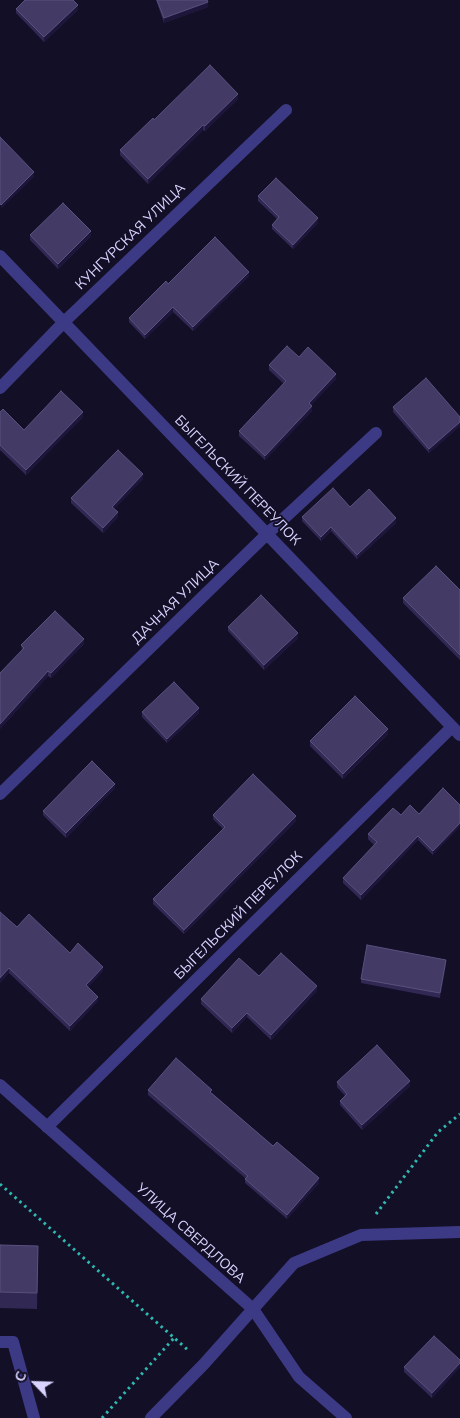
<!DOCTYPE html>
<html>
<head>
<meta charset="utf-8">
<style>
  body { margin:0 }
  #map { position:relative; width:460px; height:1418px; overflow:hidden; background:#130f26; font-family:"Nunito Sans",sans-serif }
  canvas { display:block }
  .north { position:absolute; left:10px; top:1358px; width:50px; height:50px; -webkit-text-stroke:4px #130f26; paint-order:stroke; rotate:294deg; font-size:14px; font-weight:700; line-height:20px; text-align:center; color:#d9d4ff }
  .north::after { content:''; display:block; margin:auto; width:18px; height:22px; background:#d9d4ff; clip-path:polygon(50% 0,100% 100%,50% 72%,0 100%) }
</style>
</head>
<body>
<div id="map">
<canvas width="460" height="1418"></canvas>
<div class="north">С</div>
</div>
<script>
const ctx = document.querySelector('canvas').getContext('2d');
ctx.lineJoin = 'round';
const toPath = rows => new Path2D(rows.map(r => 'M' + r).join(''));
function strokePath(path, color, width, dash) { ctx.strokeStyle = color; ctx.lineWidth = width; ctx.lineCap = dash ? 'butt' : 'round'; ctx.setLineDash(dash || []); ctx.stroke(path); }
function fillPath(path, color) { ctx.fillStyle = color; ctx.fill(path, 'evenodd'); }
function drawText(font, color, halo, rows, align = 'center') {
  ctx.font = font + ' "Nunito Sans",sans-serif'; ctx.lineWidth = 4; ctx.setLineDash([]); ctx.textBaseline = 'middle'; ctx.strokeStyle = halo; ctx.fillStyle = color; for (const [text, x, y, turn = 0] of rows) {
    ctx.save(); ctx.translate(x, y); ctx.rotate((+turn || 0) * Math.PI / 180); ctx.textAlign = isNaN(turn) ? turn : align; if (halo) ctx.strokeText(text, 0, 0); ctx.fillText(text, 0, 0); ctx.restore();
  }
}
strokePath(toPath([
  [0,1184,189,1351],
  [376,1214,438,1132,460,1114],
  [102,1418,174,1338]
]), '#2fb8b0', 3, [2.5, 4]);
strokePath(toPath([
  [47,1127,452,727],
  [0,1342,13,1342,34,1418]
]), '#3d3a85', 12);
strokePath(toPath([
  [0,256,460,735],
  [0,388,64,322,286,110],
  [0,794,267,534,376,433],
  [253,1309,299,1377,346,1418]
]), '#3d3a85', 12);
strokePath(toPath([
  [0,1085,253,1309],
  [151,1418,204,1364,294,1263,361,1235,460,1232]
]), '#3d3a85', 12);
fillPath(toPath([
  [156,0,207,0,208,7,164,23],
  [16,9,78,10,44,42,16,13],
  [238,99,205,131,203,130,148,184,120,155,120,150,154,120],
  [258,196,318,223,293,249,272,229,272,225,277,219,258,201],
  [30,235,91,236,58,269,30,240],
  [249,276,193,331,173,312,145,339,129,322,129,318,168,284],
  [299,357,336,379,311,405,312,411,265,460,239,436,239,431,284,384,269,370,269,365],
  [393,407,460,417,460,426,429,453,393,412],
  [0,412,24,430,83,417,26,475,0,450],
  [143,479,114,509,118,517,103,533,71,503,71,498],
  [302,517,396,523,357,559,331,531,321,541,302,521],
  [460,590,460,660,403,603,403,598],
  [228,627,298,638,264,670,228,631],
  [84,644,51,678,48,676,0,729,0,673,22,650,21,645],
  [142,712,199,713,167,743,142,717],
  [388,734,343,779,310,746,310,741],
  [115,788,66,838,43,815,43,811],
  [443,788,433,855,418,840,361,900,343,883,343,878,374,845,368,839,368,834,401,815,419,814],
  [213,815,296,821,184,934,153,904,153,899,223,829,213,819],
  [17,927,70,953,103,971,88,987,98,1001,70,1031,9,973,0,983],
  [446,964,440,998,361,983,361,979],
  [259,976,317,991,271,1040,247,1017,232,1033,201,1004,201,999],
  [337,1082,410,1086,362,1130,340,1105,340,1101,345,1096,337,1087],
  [148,1090,212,1093,273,1146,319,1183,287,1219,245,1183,245,1178,148,1095],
  [0,1245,38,1246,37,1309,0,1308],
  [460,1360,460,1367,432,1398,404,1372,404,1367]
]), '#312854');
fillPath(toPath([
  [208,2,208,7,164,23,164,18],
  [78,5,78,10,44,42,44,37],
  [238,94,238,99,205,131,205,126],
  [203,125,203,130,148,184,148,179],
  [34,172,34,177,1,209,1,205],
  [318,218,318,223,293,249,293,245],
  [91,231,91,236,58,269,58,264],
  [249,272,249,276,193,331,193,327],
  [173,307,173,312,145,339,145,335],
  [336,374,336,379,309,408,309,403],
  [312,406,312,411,265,460,265,456],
  [83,412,83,417,26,475,26,470],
  [460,422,460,426,429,453,429,449],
  [143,474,143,479,112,512,112,507],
  [118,512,118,517,103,533,103,528],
  [396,518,396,523,357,559,357,555],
  [331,527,331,531,321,541,321,537],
  [298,633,298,638,264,670,264,665],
  [84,639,84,644,51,678,51,673],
  [48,671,48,676,0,729,0,724],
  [199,708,199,713,167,743,167,739],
  [388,729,388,734,343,779,343,774],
  [115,784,115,788,66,838,66,833],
  [296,816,296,821,184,934,184,930],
  [460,823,460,827,433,855,433,851],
  [418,836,418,840,361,900,361,895],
  [446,960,446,964,440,998,440,993],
  [103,967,103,971,86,990,86,985],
  [9,968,9,973,0,983,0,978],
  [317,986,317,991,271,1040,271,1035],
  [98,997,98,1001,70,1031,70,1026],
  [247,1013,247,1017,232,1033,232,1028],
  [410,1081,410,1086,362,1130,362,1125],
  [319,1178,319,1183,287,1219,287,1215],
  [460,1363,460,1367,432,1398,432,1393]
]), '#1d163a');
const building = toPath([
  [25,0,73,0,78,5,44,37,16,9,25,0],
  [157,0,207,0,208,2,164,18,157,0],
  [210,65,238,94,205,126,203,125,148,179,120,150,153,118,154,120,210,65],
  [0,137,34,172,1,205,0,204,0,137],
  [276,178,318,218,293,245,272,225,279,217,258,196,276,178],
  [63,203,91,231,58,264,30,235,63,203],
  [215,237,249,272,193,327,173,307,145,335,129,318,166,281,168,284,215,237],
  [287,346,299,357,308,347,336,374,309,403,312,406,265,456,239,431,286,381,269,365,287,346],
  [426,378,460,417,460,422,429,449,393,407,426,378],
  [61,391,83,412,26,470,0,445,0,412,3,409,24,430,61,391],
  [118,450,143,474,112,507,118,512,103,528,71,498,118,450],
  [333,488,350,507,369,489,396,518,357,555,331,527,321,537,302,517,333,488],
  [436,566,460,590,460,655,403,598,436,566],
  [261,595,298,633,264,665,228,627,261,595],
  [55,611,84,639,51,673,48,671,0,724,0,673,24,648,21,645,55,611],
  [174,682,199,708,167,739,142,712,174,682],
  [355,696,388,729,343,774,310,741,355,696],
  [92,761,115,784,66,833,43,811,92,761],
  [253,774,296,816,184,930,153,899,225,827,213,815,253,774],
  [443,788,460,805,460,823,433,851,418,836,361,895,343,878,377,842,368,834,393,808,401,815,410,805,419,814,443,788],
  [0,912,17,927,29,914,70,953,78,943,103,967,86,985,98,997,70,1026,9,968,0,978,0,912],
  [367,945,446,960,440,993,361,979,367,945],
  [281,953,317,986,271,1035,247,1013,232,1028,201,999,239,958,259,976,281,953],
  [377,1045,410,1081,362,1125,340,1101,347,1094,337,1082,377,1045],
  [176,1058,212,1090,210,1092,273,1146,277,1142,319,1178,287,1215,245,1179,248,1176,148,1090,176,1058],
  [0,1245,38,1246,37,1293,0,1292,0,1245],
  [434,1336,460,1360,460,1363,432,1393,404,1367,434,1336]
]);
fillPath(building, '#433a66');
strokePath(building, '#5a527e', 1);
drawText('14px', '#d9d4ff', '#130f26', [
  ["КУНГУРСКАЯ УЛИЦА",131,237,-44],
  ["БЫГЕЛЬСКИЙ ПЕРЕУЛОК",237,481,46],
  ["ДАЧНАЯ УЛИЦА",176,602,-44],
  ["БЫГЕЛЬСКИЙ ПЕРЕУЛОК",239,916,-45],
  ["УЛИЦА СВЕРДЛОВА",190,1234,42]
]);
</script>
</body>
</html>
